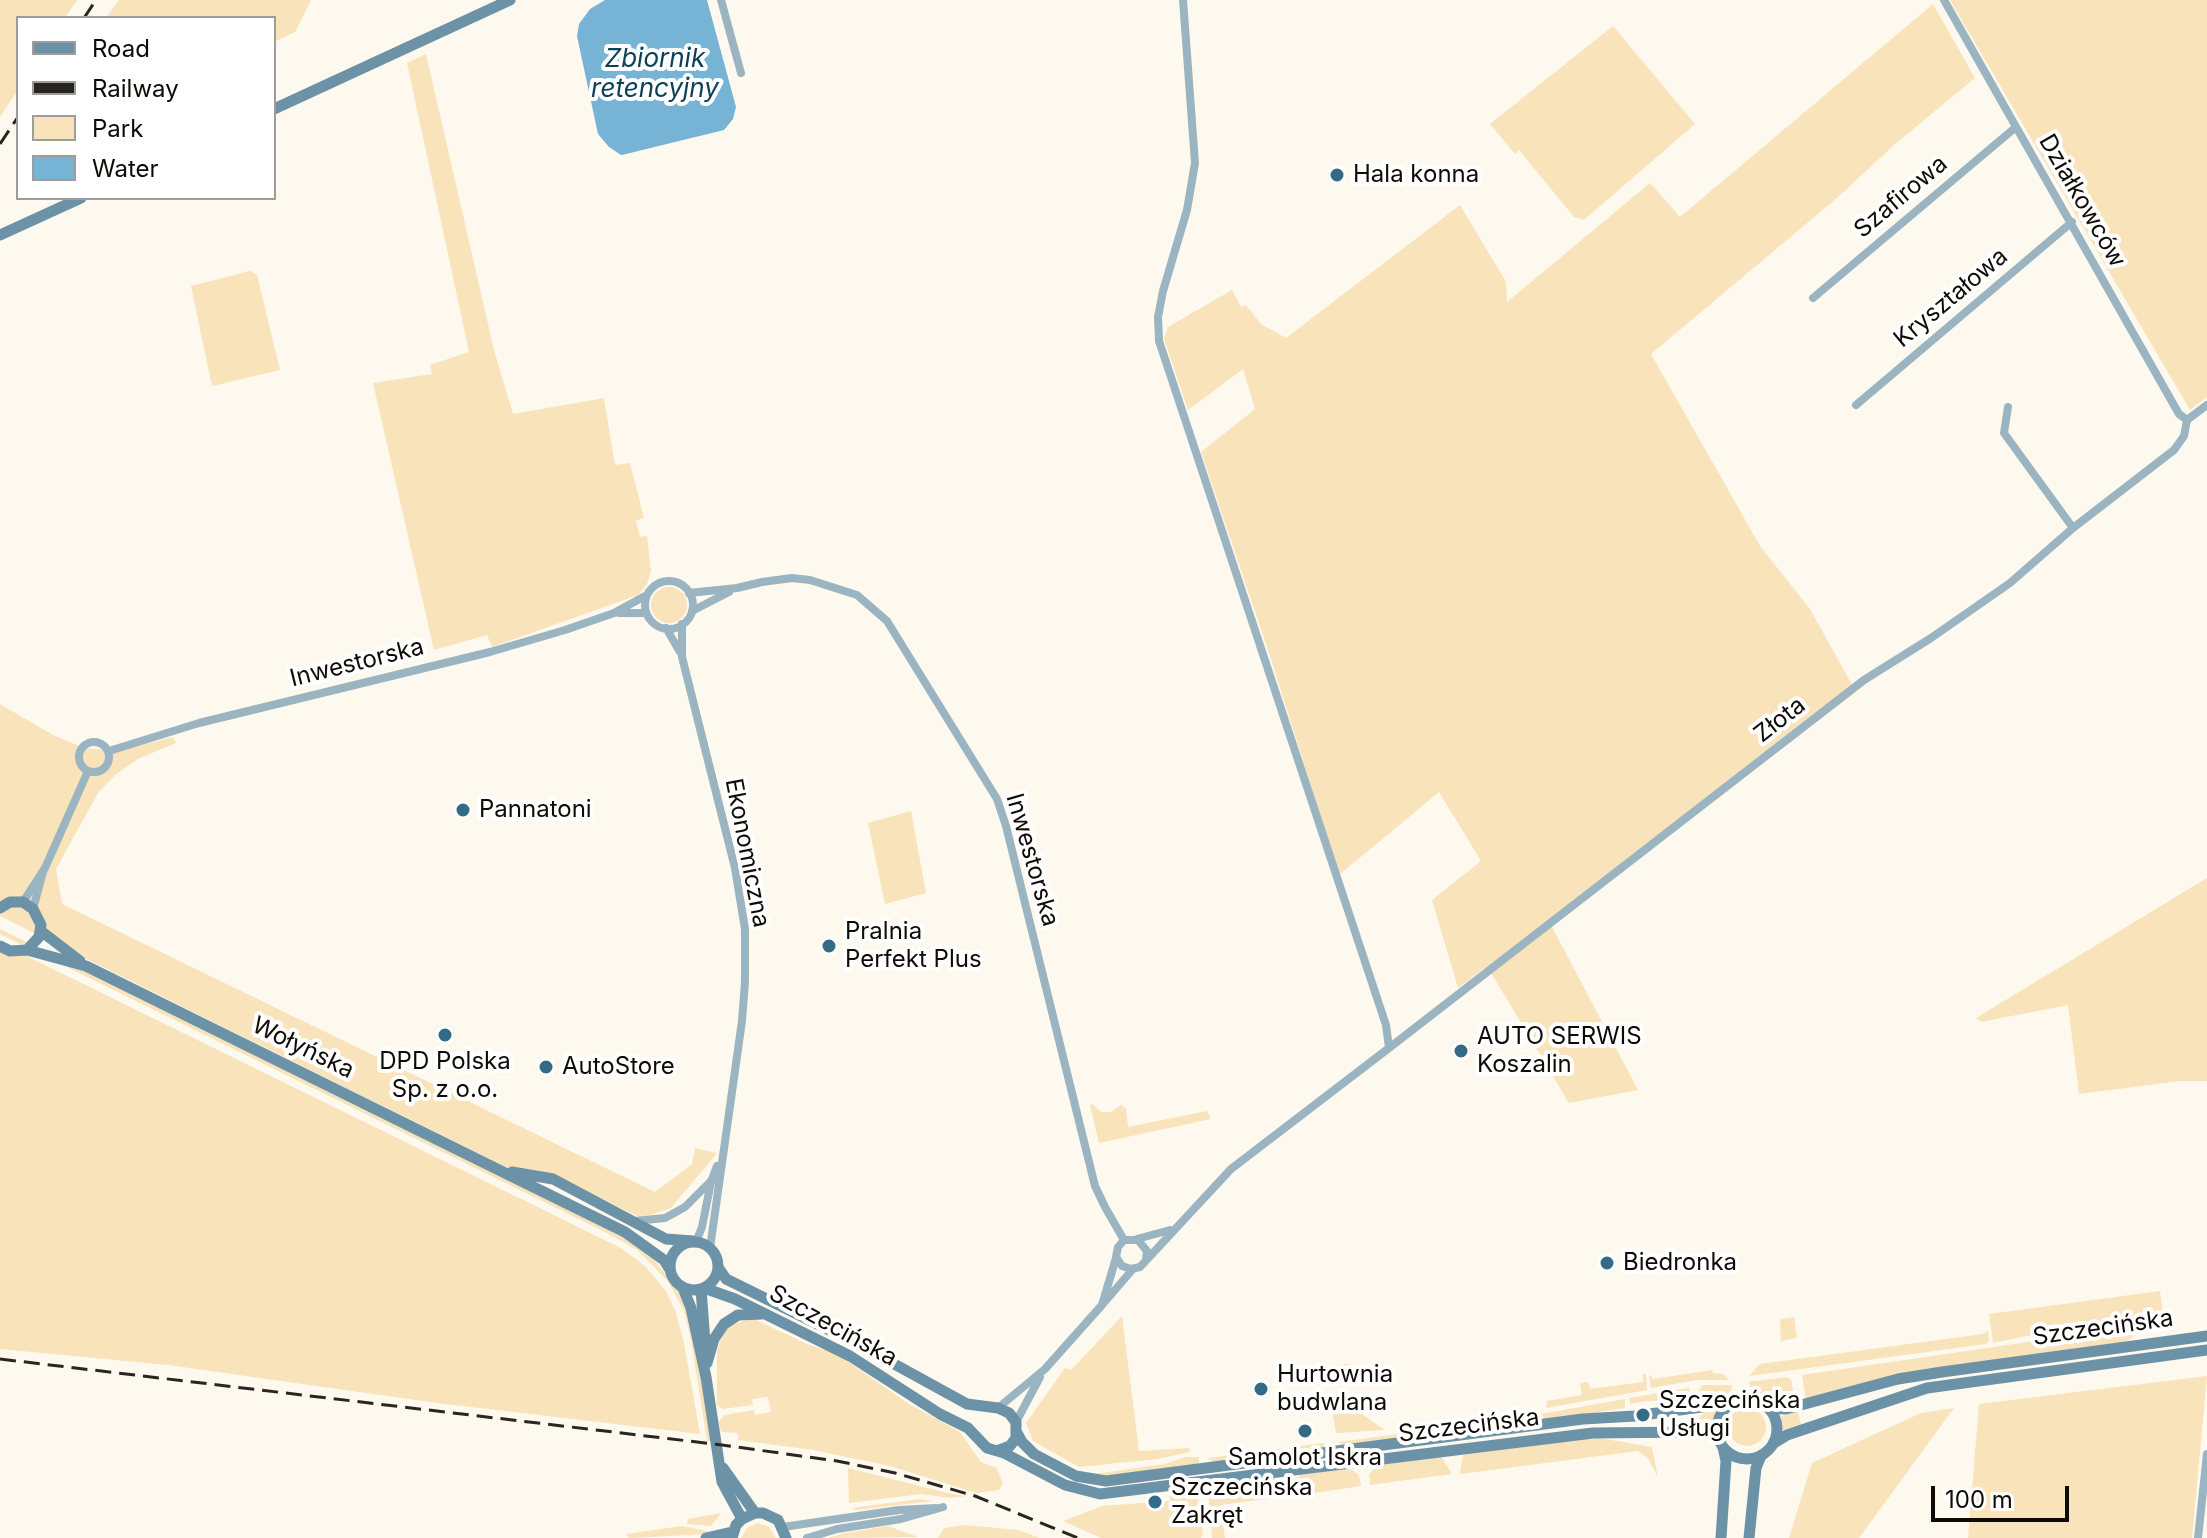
<!DOCTYPE html>
<html>
<head>
<meta charset="utf-8">
<style>
  body { margin:0 }
  #map { position:relative; width:2207px; height:1538px; overflow:hidden; background:#fef9ee; font-family:Inter,sans-serif }
  canvas { display:block }
  .legend { position:absolute; left:16px; top:16px; width:260px; height:184px; box-sizing:border-box; background:#fff; border:2px solid #9f9d9b; margin:0; padding:10px 14px; list-style:none; font-size:24px; color:#0e0b06 }
  .legend li { display:flex; align-items:center; gap:16px; height:40px }
  .legend b { width:40px; border:2px solid #9f9d9b }
  .scale { position:absolute; left:1931px; top:1486px; width:138px; height:36px; box-sizing:border-box; border:4px solid #0e0b06; border-top:0; padding-left:10px; font-size:24px; line-height:28px; white-space:nowrap; color:#0e0b06; -webkit-text-stroke:6px #fff; paint-order:stroke }
</style>
</head>
<body>
<div id="map">
<canvas width="2207" height="1538"></canvas>
<ul class="legend">
<li><b style="height:10px;background:#6b92a7"></b>Road</li>
<li><b style="height:10px;background:#292620"></b>Railway</li>
<li><b style="height:22px;background:#f8e3ba"></b>Park</li>
<li><b style="height:22px;background:#76b3d4"></b>Water</li>
</ul>
<div class="scale">100 m</div>
</div>
<script>
const ctx = document.querySelector('canvas').getContext('2d');
ctx.lineJoin = 'round';
function fillPath(path, color) { ctx.fillStyle = color; ctx.fill(path, 'evenodd'); }
const toPath = rows => new Path2D(rows.map(r => 'M' + r).join(''));
function strokePath(path, color, width, dash) { ctx.strokeStyle = color; ctx.lineWidth = width; ctx.lineCap = dash ? 'butt' : 'round'; ctx.setLineDash(dash || []); ctx.stroke(path); }
function drawText(font, color, halo, rows, align = 'center') {
  ctx.font = font + ' Inter,sans-serif'; ctx.lineWidth = 8; ctx.setLineDash([]); ctx.textBaseline = 'middle'; ctx.strokeStyle = halo; ctx.fillStyle = color; for (const [text, x, y, turn = 0] of rows) {
    ctx.save(); ctx.translate(x, y); ctx.rotate((+turn || 0) * Math.PI / 180); ctx.textAlign = isNaN(turn) ? turn : align; if (halo) ctx.strokeText(text, 0, 0); ctx.fillText(text, 0, 0); ctx.restore();
  }
}
fillPath(toPath([
  [0,0,77,0,65,18,18,18,18,90,0,117],
  [119,0,311,0,295,32,274,42,274,18,106,18],
  [1950,0,2207,0,2207,397,2190,410],
  [1933,4,1975,78,1894,145,1837,198,1651,354,1760,546,1810,609,1856,692,1551,925,1638,1090,1569,1103,1493,976,1485,968,1458,988,1432,900,1481,861,1439,792,1339,875,1271,659,1201,452,1255,409,1243,369,1188,410,1164,339,1168,327,1232,290,1241,307,1246,305,1261,324,1286,338,1460,205,1506,282,1507,302,1650,183,1680,217],
  [1613,26,1695,124,1584,220,1574,217,1519,150,1515,154,1490,124],
  [426,54,494,350,513,414,604,398,615,465,630,463,644,518,636,521,640,537,647,536,651,571,647,584,638,595,492,647,487,635,434,650,373,383,432,374,430,365,469,352,407,63],
  [250,271,257,275,280,370,212,386,191,286],
  '651 605a18 18 0 1 1 36 0a18 18 0 1 1-36 0Z',
  [0,704,53,735,84,748,107,750,131,748,173,737,176,743,138,759,115,775,98,793,56,869,62,904,655,1192,692,1164,695,1148,717,1153,671,1208,641,1218,558,1177,506,1167,0,916],
  [911,811,926,893,885,904,868,823],
  [2207,878,2207,1081,2180,1081,2079,1094,2068,1005,1981,1022,1976,1018],
  [0,929,628,1239,654,1259,681,1295,692,1326,712,1441,707,1441,691,1340,684,1311,668,1281,637,1250,607,1233,0,934],
  [0,943,621,1248,645,1266,666,1291,675,1310,684,1343,700,1434,437,1403,168,1365,0,1349],
  [1092,1104,1101,1112,1111,1112,1121,1105,1126,1108,1128,1127,1207,1111,1211,1119,1099,1143,1090,1105],
  [2160,1291,2164,1325,2160,1326,2134,1324,2063,1334,2036,1334,1993,1343,1989,1314],
  [1122,1316,1139,1451,1189,1448,1190,1452,1157,1459,1079,1467,1033,1441,1026,1423,1065,1368,1071,1370],
  [1794,1317,1797,1338,1781,1341,1780,1319],
  [752,1318,807,1344,837,1354,909,1404,960,1432,981,1462,997,1468,1003,1484,999,1490,976,1493,890,1466,813,1450,738,1440,738,1433,721,1432,719,1422,724,1415,754,1410,755,1415,771,1412,768,1397,752,1399,753,1405,723,1409,717,1405,717,1350,726,1327],
  [1988,1330,1989,1341,1986,1344,1749,1376,1760,1364,1983,1334],
  [2134,1331,2132,1338,2122,1343,1916,1371,1806,1400,1802,1375,2035,1341],
  [1350,1364,1352,1383,1329,1385,1329,1366],
  [1712,1370,1713,1373,1723,1374,1729,1380,1697,1380,1651,1388,1649,1374,1653,1379],
  [1643,1374,1646,1374,1647,1390,1546,1408,1547,1401,1582,1395,1580,1383,1588,1382,1590,1389,1643,1382],
  [2207,1376,2192,1538,1968,1538,1979,1404],
  [1787,1377,1791,1379,1795,1402,1783,1404,1753,1390,1748,1382],
  [1702,1385,1732,1385,1732,1389,1725,1397,1701,1403,1699,1390],
  [1689,1388,1691,1401,1646,1401,1630,1404,1629,1398],
  [1353,1396,1356,1410,1385,1430,1336,1433,1330,1399],
  [1625,1399,1625,1408,1546,1420,1541,1414],
  [1954,1408,1859,1538,1789,1538,1812,1463,1921,1413],
  '1728 1427a19 19 0 1 1 38 0a19 19 0 1 1-38 0Z',
  [1717,1411,1712,1428,1691,1427,1704,1413],
  [1798,1412,1801,1424,1780,1431,1781,1416],
  [1531,1416,1526,1421,1456,1429,1447,1425],
  [1436,1429,1432,1434,1343,1446,1338,1442],
  [1594,1437,1652,1447,1658,1478,1648,1458,1638,1451,1460,1474,1463,1455],
  [1324,1443,1324,1447,1215,1463,1208,1458],
  [1441,1456,1452,1474,1370,1485,1369,1474,1378,1465],
  [1186,1457,1199,1457,1199,1462,1197,1465,1083,1481,1073,1477,1165,1464],
  [848,1468,952,1494,966,1496,950,1498,921,1494,849,1503],
  [1349,1468,1359,1475,1361,1486,1295,1496,1294,1483,1300,1475],
  [1274,1478,1284,1487,1280,1488,1281,1497,1220,1505,1225,1538,1212,1538,1208,1489],
  [1188,1490,1197,1493,1203,1533,1201,1538,1101,1538,1063,1521,1102,1506,1170,1501,1170,1496],
  [920,1499,933,1501,856,1510,852,1508],
  [721,1513,711,1526,687,1524,688,1519],
  [758,1523,769,1527,776,1538,741,1538,747,1528],
  [965,1525,1018,1530,1040,1538,938,1538,944,1528],
  [682,1526,707,1531,710,1534,629,1538,626,1534],
  [888,1526,918,1537,828,1538,841,1534]
]), '#f8e3ba');
fillPath(toPath([
  [605,0,707,0,736,107,733,119,724,130,626,154,621,155,609,147,598,134,577,36,579,24,590,9]
]), '#76b3d4');
strokePath(toPath([
  [721,0,741,73],
  [1944,0,2179,414,2187,420],
  [1813,298,2016,127],
  [1856,405,2072,222],
  [2008,407,2004,433,2073,528],
  [2187,420,2207,405],
  '645 605a24 24 0 1 1 48 0a24 24 0 1 1-48 0Z',
  [689,593,737,588,762,582,792,578,810,580,857,595,887,621,997,799,1006,826,1095,1186,1105,1207,1124,1240],
  [692,611,729,592],
  [619,613,646,613],
  [682,624,682,657,735,868,745,929,745,982,742,1021,710,1248],
  [666,628,680,652],
  '79 757a15 15 0 1 1 30 0a15 15 0 1 1-30 0Z',
  [109,751,199,723,490,652,565,630,614,613,647,595],
  [23,902,45,868,88,771],
  [33,909,43,872],
  [1389,1048,1864,680,1931,638,2010,583,2073,528,2174,450,2184,436,2187,420],
  [635,1221,665,1218,685,1207,710,1182],
  [1137,1239,1170,1230],
  [696,1242,702,1227,711,1182,717,1166],
  [1116,1258,1102,1305,1133,1269],
  [1146,1260,1147,1251,1138,1240,1124,1240,1118,1247,1116,1257,1122,1266,1131,1269,1140,1267,1231,1169,1389,1048,1386,1025,1159,341,1158,317,1163,291,1187,210,1195,163,1183,0],
  [998,1408,1045,1369,1102,1305],
  [1016,1422,1040,1377],
  [783,1527,899,1510,936,1508],
  [807,1538,837,1529,901,1519,943,1507],
  [2198,1538,2207,1454]
]), '#9ab4c2', 8);
strokePath(toPath([
  [274,109,510,0],
  [0,235,81,198],
  [0,908,10,902,23,902,33,909,41,925,39,937,27,950,10,951,0,946],
  [41,931,80,961],
  [27,950,86,966,499,1170,625,1232,664,1260,669,1268],
  [512,1172,553,1179,666,1239,693,1241],
  '670 1266a24 24 0 1 1 48 0a24 24 0 1 1-48 0Z',
  [718,1267,726,1279,856,1343,967,1404,998,1408,1009,1413,1016,1422,1016,1438,1010,1446,997,1451],
  [683,1288,691,1308,706,1377,722,1482,742,1519],
  [704,1288,735,1299,850,1356,940,1414,968,1428,987,1448,1004,1453,1065,1485,1100,1494,1593,1433,1694,1432,1718,1436],
  [701,1289,706,1356],
  [707,1363,714,1339,724,1324,738,1315,762,1314],
  '1717 1429a30 30 0 1 1 60 0a30 30 0 1 1-60 0Z',
  [1770,1408,1786,1409,1898,1379,1942,1372,2207,1336],
  [1017,1433,1022,1442,1034,1454,1076,1476,1106,1481,1583,1419,1635,1416,1731,1403],
  [1774,1443,1787,1435,1927,1388,2207,1350],
  [723,1468,755,1513],
  [706,1538,732,1532],
  [732,1538,736,1525,742,1519,755,1513,763,1513,778,1520,786,1538],
  [1721,1538,1726,1461,1723,1447],
  [1749,1538,1756,1468,1761,1456]
]), '#6b92a7', 11);
strokePath(toPath([
  [84,18,96,0],
  [0,144,18,117],
  [0,1359,722,1445,837,1461,895,1473,975,1496,1078,1538]
]), '#292620', 3, [16, 8]);
for (const [x, y, r, color] of [
  [1337,175,8,"#336a85"],
  [463,810,8,"#336a85"],
  [829,946,8,"#336a85"],
  [445,1035,8,"#336a85"],
  [1461,1051,8,"#336a85"],
  [546,1067,8,"#336a85"],
  [1607,1263,8,"#336a85"],
  [1261,1389,8,"#336a85"],
  [1643,1415,8,"#336a85"],
  [1305,1431,8,"#336a85"],
  [1155,1502,8,"#336a85"]
]) { const dot = new Path2D(); dot.arc(x, y, r, 0, 2 * Math.PI); ctx.fillStyle = color; ctx.fill(dot); strokePath(dot, '#fff', 3); }
drawText('24px', '#0e0b06', '#fff', [
  ["Hala konna",1353,175],
  ["Pannatoni",479,810],
  ["Pralnia",845,932],
  ["Perfekt Plus",845,960],
  ["AUTO SERWIS",1477,1037],
  ["Koszalin",1477,1065],
  ["DPD Polska",445,1062,"center"],
  ["Sp. z o.o.",445,1090,"center"],
  ["AutoStore",562,1067],
  ["Biedronka",1623,1263],
  ["Hurtownia",1277,1375],
  ["budwlana",1277,1403],
  ["Szczecińska",1659,1401],
  ["Usługi",1659,1429],
  ["Samolot Iskra",1305,1458,"center"],
  ["Szczecińska",1171,1488],
  ["Zakręt",1171,1516]
], 'left');
drawText('24px', '#0e0b06', '#fff', [
  ["Szafirowa",1901,197,-40],
  ["Działkowców",2082,201,60],
  ["Kryształowa",1951,298,-40],
  ["Inwestorska",357,663,-14],
  ["Złota",1780,720,-38],
  ["Ekonomiczna",747,853,79],
  ["Inwestorska",1032,860,74],
  ["Wołyńska",303,1048,26],
  ["Szczecińska",833,1326,29],
  ["Szczecińska",2103,1328,-8],
  ["Szczecińska",1469,1426,-7]
]);
drawText('italic 26px', '#0b4057', '#fff', [
  ["Zbiornik",655,59],
  ["retencyjny",655,89]
]);
</script>
</body>
</html>
